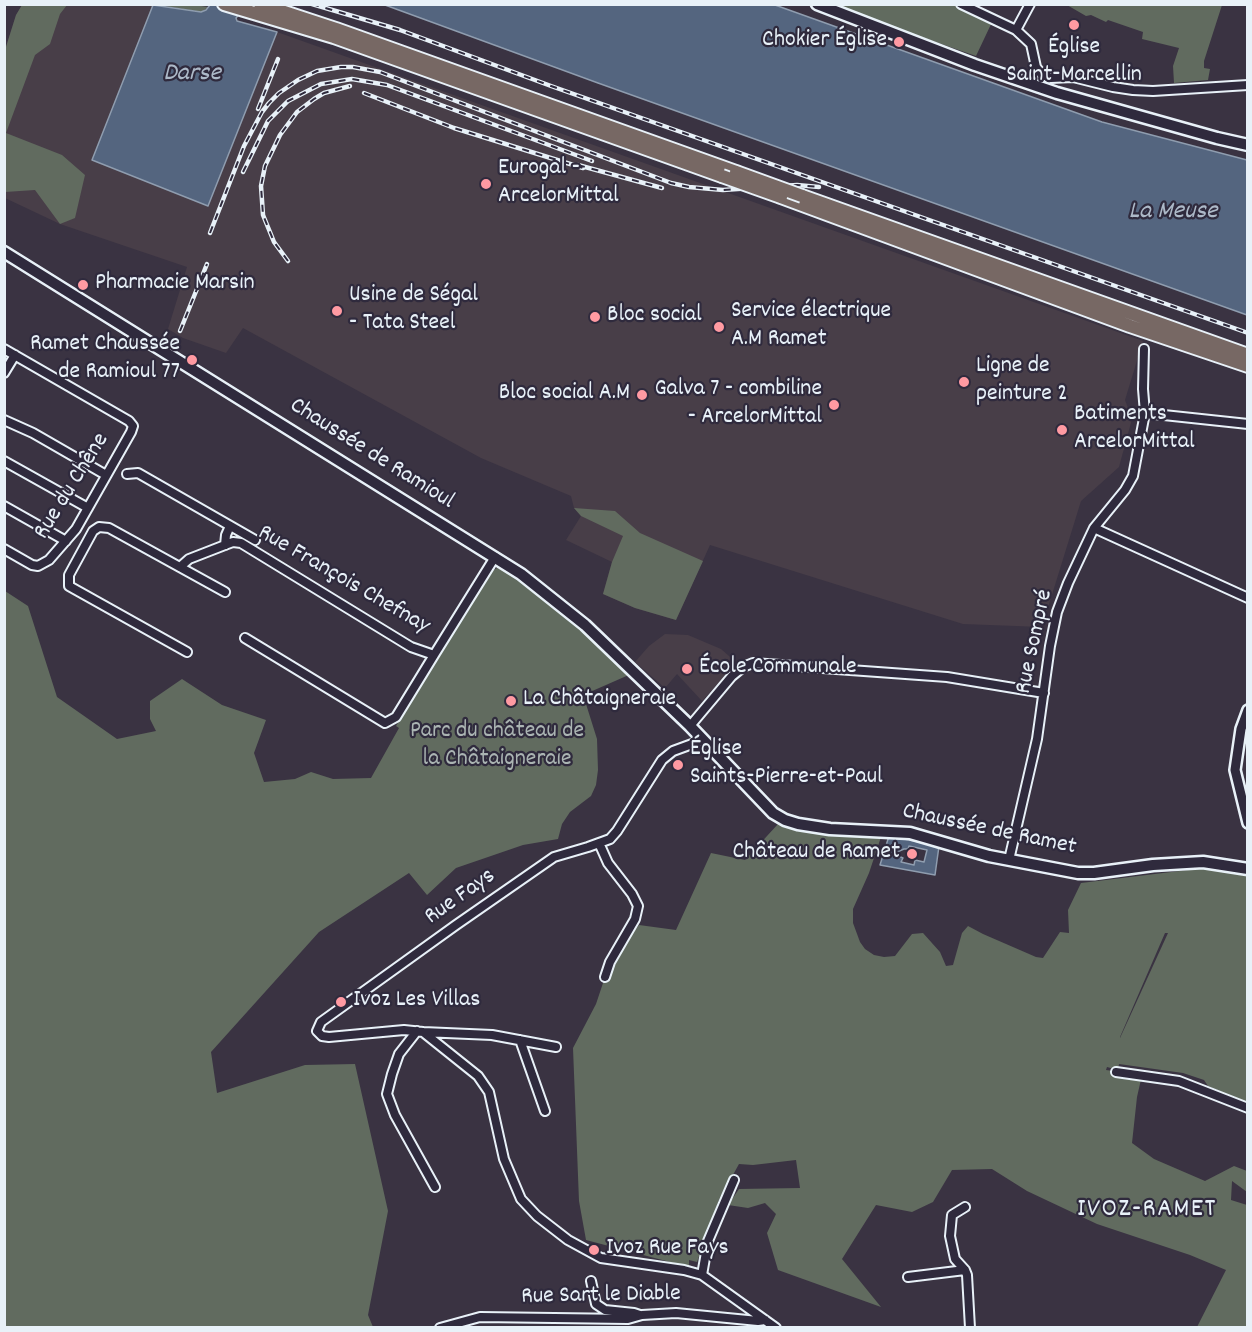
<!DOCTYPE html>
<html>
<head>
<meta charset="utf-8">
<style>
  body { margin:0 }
  #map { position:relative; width:1252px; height:1332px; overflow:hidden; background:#3a3342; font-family:Dekko,sans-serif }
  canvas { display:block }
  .frame { position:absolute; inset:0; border:6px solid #e8f1f8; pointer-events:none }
</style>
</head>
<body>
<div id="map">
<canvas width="1252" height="1332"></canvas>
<div class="frame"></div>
</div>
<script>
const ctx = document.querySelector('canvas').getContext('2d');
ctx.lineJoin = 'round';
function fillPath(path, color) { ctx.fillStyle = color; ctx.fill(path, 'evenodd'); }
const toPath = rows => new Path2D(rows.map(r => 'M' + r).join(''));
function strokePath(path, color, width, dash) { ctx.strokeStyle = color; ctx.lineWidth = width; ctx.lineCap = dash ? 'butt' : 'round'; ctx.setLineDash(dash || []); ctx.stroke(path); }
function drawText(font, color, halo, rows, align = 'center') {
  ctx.font = font + ' Dekko,sans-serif'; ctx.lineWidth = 4.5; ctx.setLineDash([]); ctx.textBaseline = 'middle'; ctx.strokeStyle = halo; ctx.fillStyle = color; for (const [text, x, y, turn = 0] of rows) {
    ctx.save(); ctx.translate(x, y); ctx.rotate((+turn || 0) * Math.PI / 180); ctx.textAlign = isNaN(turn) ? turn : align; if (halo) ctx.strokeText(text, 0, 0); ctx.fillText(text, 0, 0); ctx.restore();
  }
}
fillPath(toPath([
  [158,4,201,12,206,10,210,5,247,5,236,18,237,21,277,32,1143,341,1125,400,1132,419,1119,467,1081,501,1042,627,963,624,710,545,676,620,635,608,603,594,612,562,566,540,581,516,574,508,571,496,481,458,243,328,226,353,183,338,168,329,187,267,60,224,5,198,5,50,16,15,22,5],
  [665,634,688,635,721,649,737,663,702,701,677,674,665,688,635,662,649,646]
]), '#483e48');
fillPath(toPath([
  [22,5,67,5,60,14,50,44,35,55,6,133,62,155,85,175,75,218,60,224,35,190,5,192,5,50,16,15],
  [158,5,195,5,208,7,202,12],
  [836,5,957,5,993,20,976,56,901,30],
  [1067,5,1222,5,1204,61,1204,68,1210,69,1208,80,1174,83,1173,66,1179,48,1142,39,1143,32,1108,20,1106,22,1091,15,1086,16],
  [574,508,615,511,640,533,703,561,676,620,635,608,603,594,612,562,623,536,581,516],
  [497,568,507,570,552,602,631,674,590,692,586,704,597,739,598,770,596,785,591,796,570,812,562,824,558,839,523,845,456,868,427,895,409,873,319,932,211,1052,217,1093,305,1065,355,1064,388,1211,368,1315,373,1327,5,1327,5,591,28,606,57,697,117,739,156,731,150,719,150,701,182,679,222,705,266,720,254,753,264,782,295,779,311,772,333,779,371,778,399,728,396,726,489,573],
  [778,824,796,829,840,835,879,835,881,837,869,873,853,909,853,923,860,942,865,949,874,955,884,957,895,956,912,934,923,933,940,952,946,966,953,965,962,933,968,926,983,934,1036,957,1043,958,1060,932,1069,933,1068,910,1081,883,1204,868,1247,876,1247,1103,1208,1086,1204,1080,1183,1073,1119,1064,1118,1070,1107,1067,1106,1070,1142,1075,1137,1097,1132,1143,1154,1159,1205,1181,1234,1166,1247,1171,1247,1192,1232,1181,1231,1200,1247,1205,1247,1327,1197,1327,1226,1270,1190,1255,1097,1224,1027,1191,992,1169,952,1170,933,1202,912,1212,876,1205,842,1259,881,1307,778,1270,767,1233,776,1214,765,1203,748,1208,728,1205,739,1189,800,1188,796,1160,753,1165,739,1164,719,1200,697,1262,689,1260,689,1267,586,1240,579,1201,573,1048,596,1004,610,962,639,925,676,930,711,853,745,860],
  [1165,933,1168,933,1120,1038,1120,1037]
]), '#616b5f');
const water = toPath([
  [153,5,201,12,206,10,210,5,247,5,236,18,237,21,277,32,208,206,92,160,153,5],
  [385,5,775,5,1102,122,1247,160,1247,315,598,83,385,5],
  [889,836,939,846,935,875,880,865,889,836],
  [909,846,927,850,924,862,915,860,914,865,901,862,903,858,898,856,897,852,904,849,908,849,909,846]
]);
fillPath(water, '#54657f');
strokePath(water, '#8f9daf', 1.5);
const minor = toPath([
  [961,4,1016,30,1031,44,1036,67,1042,75,1051,78,1073,77,1113,87,1133,90,1153,91,1248,85],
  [1016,30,1030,4],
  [4,349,129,421,133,426,131,432,76,529,49,560,38,566,32,565,4,549],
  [4,373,15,355],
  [1145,413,1248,424],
  [4,420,33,433,106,475],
  [4,461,88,508],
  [127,474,138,473,255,540],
  [4,506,66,541],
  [1094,528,1248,598],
  [225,545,226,535,230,526],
  [180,567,189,559,225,545,233,542,241,543,411,647,434,655,495,557],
  [245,638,385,723,396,717,434,655],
  [187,652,69,586,69,575,93,531,99,527,109,528,225,592],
  [690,726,732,676,743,667,753,663,947,677,1044,693],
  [703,740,673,751,662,760,617,831,610,839,588,847,554,857,456,925,321,1022,317,1031,322,1036,329,1037,404,1030,423,1032,478,1076,489,1092,504,1159,521,1199,537,1216,568,1240,601,1258,684,1270,702,1275,776,1328],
  [599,843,608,863,632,894,638,906,635,919,610,962,605,977],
  [1009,860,1037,739,1050,646,1057,612,1068,583,1094,528,1125,490,1133,476,1145,413,1143,389,1144,349],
  [417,1031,399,1054,392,1074,387,1094,395,1115,435,1187],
  [423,1032,492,1035,556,1047],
  [520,1040,545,1111],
  [1116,1072,1179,1081,1248,1108],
  [965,1207,952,1215,950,1236,955,1259,965,1270,967,1275,970,1328],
  [702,1275,708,1241,734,1180],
  [908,1277,965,1270],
  [591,1281,596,1304,605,1310,634,1313,640,1315],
  [440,1328,480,1317,628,1319,642,1315,676,1313,758,1321,765,1320]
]);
const tertiary = toPath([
  [1248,710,1241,729,1235,770,1248,823]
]);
const secondary = toPath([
  [817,4,975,65,1057,93,1217,138,1248,145],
  [4,252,521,574,585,625,690,726,773,813,785,820,798,824,830,829,910,833,989,856,1078,873,1094,873,1153,865,1203,862,1248,869]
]);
const trunk = toPath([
  [224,4,334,37,722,176],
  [260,4,336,29,736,172],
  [802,196,1248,355],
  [781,197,1130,326,1248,366]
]);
strokePath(minor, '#e8f1f8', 12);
strokePath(tertiary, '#e8f1f8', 14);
strokePath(secondary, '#e8f1f8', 15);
strokePath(trunk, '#e8f1f8', 16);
strokePath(minor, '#2f2a3d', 8);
strokePath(tertiary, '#2f2a3d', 9);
strokePath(secondary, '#2f2a3d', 10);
strokePath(trunk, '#776864', 12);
const rail = toPath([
  [312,4,400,30,551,86,1248,333],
  [364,93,454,128,583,168],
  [258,109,278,59],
  [578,165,662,188],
  [243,172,268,121,288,101,321,84,352,79,387,85,592,161],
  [210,233,244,146,262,112,269,103,279,93,298,80,317,71,341,67,353,67,380,72,671,183,689,187,723,190,797,185,819,187],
  [288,261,274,242,263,215,261,186,265,166,280,135,297,112,314,99,324,93,350,86],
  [180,331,207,264]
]);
strokePath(rail, '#e8f1f8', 4.5);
strokePath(rail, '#2f2a3d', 2, [7]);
const trunkBridge = toPath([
  [736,172,802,196],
  [722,176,781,197]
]);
strokePath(trunkBridge, '#e8f1f8', 16, []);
strokePath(trunkBridge, '#776864', 12);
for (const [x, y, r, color] of [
  [1074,25,6,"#ff9aa2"],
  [899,42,6,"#ff9aa2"],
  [486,184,6,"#ff9aa2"],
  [83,285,6,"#ff9aa2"],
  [337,311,6,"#ff9aa2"],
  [595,317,6,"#ff9aa2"],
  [719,327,6,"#ff9aa2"],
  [192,360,6,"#ff9aa2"],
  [964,382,6,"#ff9aa2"],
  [642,395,6,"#ff9aa2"],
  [834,405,6,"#ff9aa2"],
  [1062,430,6,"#ff9aa2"],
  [687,669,6,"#ff9aa2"],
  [511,701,6,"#ff9aa2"],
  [678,765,6,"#ff9aa2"],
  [912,854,6,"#ff9aa2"],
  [341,1002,6,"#ff9aa2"],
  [594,1250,6,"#ff9aa2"]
]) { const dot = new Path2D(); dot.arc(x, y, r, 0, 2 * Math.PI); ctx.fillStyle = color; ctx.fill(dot); strokePath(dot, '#2f2a3d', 2); }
drawText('24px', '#e8f1f8', '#2f2a3d', [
  ["Chokier Église",887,42,"right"],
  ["Église",1074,49,"center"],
  ["Saint-Marcellin",1074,77,"center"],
  ["Eurogal -",498,170],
  ["ArcelorMittal",498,198],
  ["Pharmacie Marsin",95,285],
  ["Usine de Ségal",349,297],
  ["- Tata Steel",349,325],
  ["Service électrique",731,313],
  ["A.M Ramet",731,341],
  ["Bloc social",607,317],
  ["Ramet Chaussée",180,346,"right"],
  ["de Ramioul 77",180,374,"right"],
  ["Ligne de",976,368],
  ["peinture 2",976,396],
  ["Galva 7 - combiline",822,391,"right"],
  ["- ArcelorMittal",822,419,"right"],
  ["Bloc social A.M",630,395,"right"],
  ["Batiments",1074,416],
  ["ArcelorMittal",1074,444],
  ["École Communale",699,669],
  ["La Châtaigneraie",523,701],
  ["Église",690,751],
  ["Saints-Pierre-et-Paul",690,779],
  ["Château de Ramet",900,854,"right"],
  ["Ivoz Les Villas",353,1002],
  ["Ivoz Rue Fays",606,1250]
], 'left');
drawText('24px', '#e8f1f8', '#2f2a3d', [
  ["Chaussée de Ramioul",371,455,32],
  ["Rue du Chêne",73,487,-58],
  ["Rue François Chefnay",343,581,30],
  ["Rue Sompré",1036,642,-78],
  ["Chaussée de Ramet",989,831,12],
  ["Rue Fays",461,898,-35],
  ["Rue Sart le Diable",601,1297,-1]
]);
drawText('24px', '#abb5b3', '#2f2a3d', [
  ["Parc du château de",497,733],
  ["la Châtaigneraie",497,761]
]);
drawText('italic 26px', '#adb9c8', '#2f2a3d', [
  ["Darse",192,75],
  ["La Meuse",1173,213]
]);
ctx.letterSpacing = '1.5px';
drawText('27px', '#e8f1f8', '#2f2a3d', [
  ["IVOZ-RAMET",1147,1211]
]);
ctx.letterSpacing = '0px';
</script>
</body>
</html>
